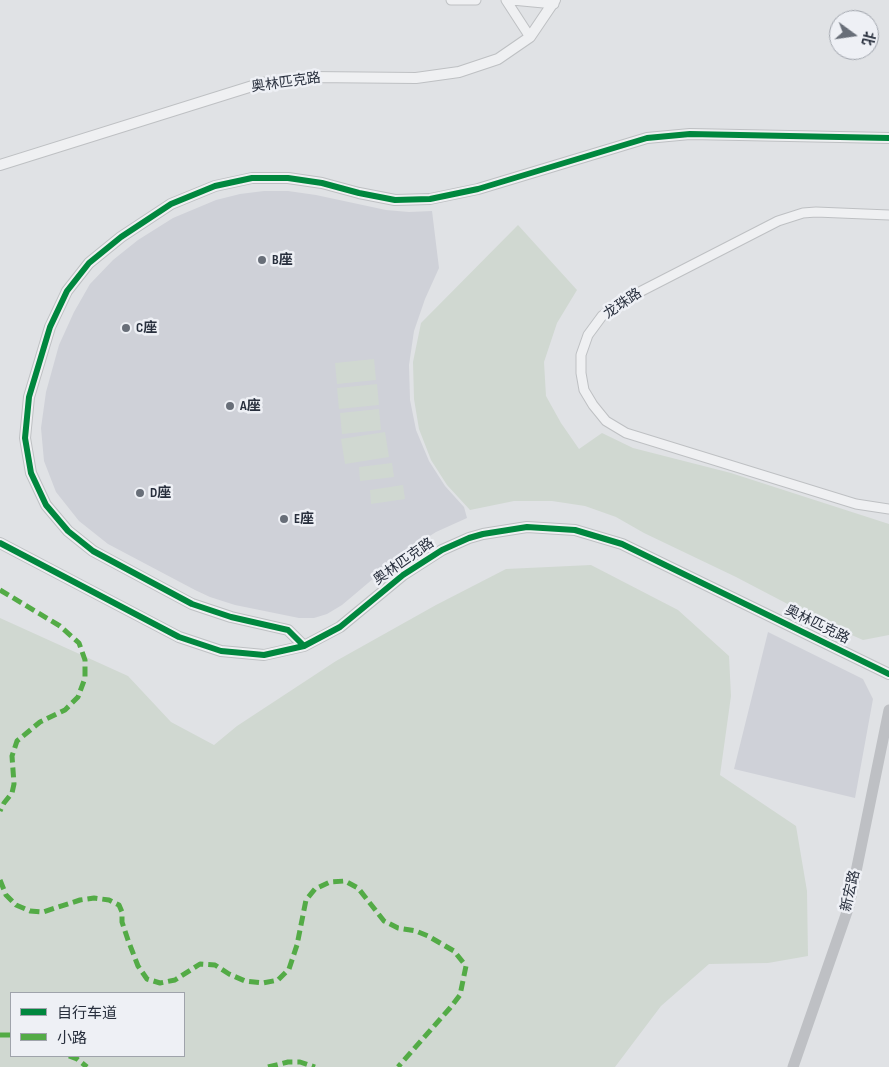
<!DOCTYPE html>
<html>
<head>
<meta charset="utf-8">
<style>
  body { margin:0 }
  #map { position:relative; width:889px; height:1067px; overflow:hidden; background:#e0e2e5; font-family:"Sofia Sans Condensed","Noto Sans SC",sans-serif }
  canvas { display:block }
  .legend { position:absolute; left:10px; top:992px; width:175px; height:65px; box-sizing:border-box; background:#eef0f5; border:1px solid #9fa3ab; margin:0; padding:6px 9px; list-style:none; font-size:15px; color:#282f3d }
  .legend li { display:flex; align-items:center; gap:10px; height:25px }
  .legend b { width:25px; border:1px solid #9fa3ab }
  .north { position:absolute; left:829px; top:10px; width:50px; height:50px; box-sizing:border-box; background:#eef0f5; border:1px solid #9fa3ab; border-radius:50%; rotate:104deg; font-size:14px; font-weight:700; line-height:20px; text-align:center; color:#282f3d }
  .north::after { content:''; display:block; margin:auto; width:18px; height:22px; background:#686e78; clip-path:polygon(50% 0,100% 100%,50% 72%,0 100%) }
</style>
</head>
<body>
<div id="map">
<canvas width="889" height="1067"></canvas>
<ul class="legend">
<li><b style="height:6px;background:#00873e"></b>自行车道</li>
<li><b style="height:6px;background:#53ab46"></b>小路</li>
</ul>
<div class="north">北</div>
</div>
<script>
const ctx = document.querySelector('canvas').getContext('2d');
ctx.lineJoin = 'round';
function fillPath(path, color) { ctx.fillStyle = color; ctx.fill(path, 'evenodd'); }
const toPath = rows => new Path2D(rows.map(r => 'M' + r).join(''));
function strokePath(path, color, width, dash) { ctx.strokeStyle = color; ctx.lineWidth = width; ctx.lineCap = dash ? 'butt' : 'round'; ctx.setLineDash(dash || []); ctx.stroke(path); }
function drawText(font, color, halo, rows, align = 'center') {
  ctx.font = font + ' "Sofia Sans Condensed","Noto Sans SC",sans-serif'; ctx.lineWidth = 5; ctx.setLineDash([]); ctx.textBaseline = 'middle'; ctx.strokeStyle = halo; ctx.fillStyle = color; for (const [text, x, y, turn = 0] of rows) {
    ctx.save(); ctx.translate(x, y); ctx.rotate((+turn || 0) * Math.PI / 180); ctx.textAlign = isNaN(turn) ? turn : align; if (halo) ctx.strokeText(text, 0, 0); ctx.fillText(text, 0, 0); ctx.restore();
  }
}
fillPath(toPath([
  [264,191,288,191,316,195,386,210,409,212,432,211,439,268,425,299,414,331,409,365,410,400,416,430,429,461,445,486,464,507,467,518,436,532,406,551,342,605,327,614,314,618,299,618,235,605,210,597,195,590,108,544,79,521,56,492,44,461,41,428,46,392,59,345,74,312,90,284,113,260,138,240,173,218,216,200,240,194],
  [768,632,863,679,873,699,855,798,734,769]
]), '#cfd1d8');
fillPath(toPath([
  [518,225,577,290,557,323,544,362,546,396,561,423,579,449,602,433,633,448,731,473,889,524,889,635,863,640,822,622,736,577,644,533,616,517,585,506,552,501,514,501,470,510,447,485,431,460,419,429,414,399,413,362,421,323],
  [374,359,376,380,337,384,335,363],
  [377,384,379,405,339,409,337,388],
  [379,409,381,430,342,434,340,413],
  [385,432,389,457,345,464,341,439],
  [392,463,394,477,360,481,359,467],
  [403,485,405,499,371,504,370,490],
  [591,565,678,610,729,656,731,696,720,775,796,826,807,891,808,956,768,963,709,964,661,1006,615,1067,0,1067,0,618,128,676,171,722,214,745,237,726,336,661,436,605,506,569],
  [11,993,184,993,184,1056,11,1056]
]), '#d0d8d1');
const minor = toPath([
  [451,0,476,0],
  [506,0,530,37],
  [512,0,554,4],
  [889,215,816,212,803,213,778,221,624,300,602,316,588,335,581,355,581,373,584,390,593,405,606,421,626,433,856,504,889,509]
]);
const tertiary = toPath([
  [0,165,262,83,310,77,416,78,459,72,498,59,530,37,555,0],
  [0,543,179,637,221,651,264,655,304,646,340,627,403,575,442,550,469,538,483,534,527,527,575,530,622,544,889,674],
  [304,646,288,630,231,617,192,604,93,551,68,531,46,505,31,473,25,438,29,397,50,327,67,291,89,263,121,237,171,204,215,186,252,178,288,178,322,183,359,193,395,200,430,199,478,189,647,138,690,134,889,138]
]);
strokePath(minor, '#bec0c3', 11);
strokePath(tertiary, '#bec0c3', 12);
strokePath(minor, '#eff0f2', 9);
strokePath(tertiary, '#eff0f2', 10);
strokePath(toPath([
  [793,1067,849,906,889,710]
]), '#bec0c4', 11);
strokePath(toPath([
  [0,590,60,626,79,643,85,660,85,678,78,697,65,710,40,722,17,741,12,756,14,784,12,793,4,803,0,811],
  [0,880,6,895,16,905,30,911,43,912,80,900,94,898,109,900,119,905,122,912,122,922,128,940,138,966,147,979,160,983,175,980,200,964,215,965,229,974,245,981,263,983,278,980,289,969,297,945,306,900,315,889,330,882,345,881,358,888,384,921,398,928,416,931,428,936,454,951,466,966,460,995,450,1008,398,1067],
  [0,1035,11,1035],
  [69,1056,77,1059,87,1067],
  [268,1067,288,1062,300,1062,315,1067]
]), '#53ab46', 5, [10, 5]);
strokePath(toPath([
  [0,543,179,637,221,651,264,655,304,646,340,627,403,575,442,550,469,538,483,534,527,527,575,530,622,544,889,674],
  [304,646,288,630,231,617,192,604,93,551,68,531,46,505,31,473,25,438,29,397,50,327,67,291,89,263,121,237,171,204,215,186,252,178,288,178,322,183,359,193,395,200,430,199,478,189,647,138,690,134,889,138]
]), '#00873e', 6);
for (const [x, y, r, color] of [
  [262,260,5,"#686e78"],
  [126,328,5,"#686e78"],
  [230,406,5,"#686e78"],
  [140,493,5,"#686e78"],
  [284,519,5,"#686e78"]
]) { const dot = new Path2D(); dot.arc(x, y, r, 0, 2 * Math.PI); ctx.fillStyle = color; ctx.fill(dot); strokePath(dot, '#eef0f5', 2); }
drawText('14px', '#282f3d', '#eef0f5', [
  ["奥林匹克路",286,83,-8],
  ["龙珠路",623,304,-34],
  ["奥林匹克路",404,562,-35],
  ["奥林匹克路",817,625,26],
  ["新宏路",851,891,-77]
]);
drawText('bold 14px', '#282f3d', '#eef0f5', [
  ["B座",272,260],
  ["C座",136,328],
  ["A座",240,406],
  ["D座",150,493],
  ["E座",294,519]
], 'left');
</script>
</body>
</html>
